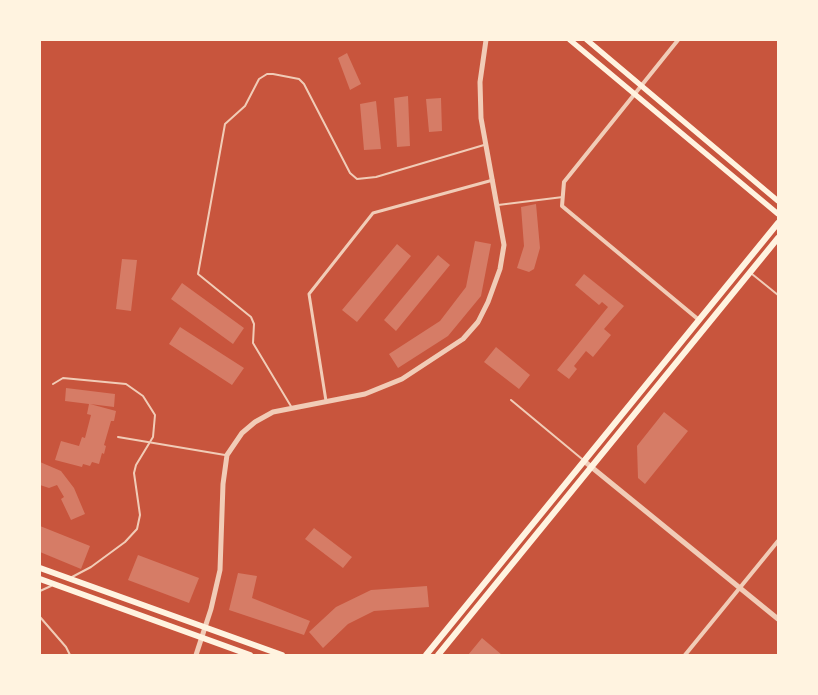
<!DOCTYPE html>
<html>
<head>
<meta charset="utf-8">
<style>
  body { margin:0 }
  #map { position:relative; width:818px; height:695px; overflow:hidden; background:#c8553d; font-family:Montserrat,sans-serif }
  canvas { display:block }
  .frame { position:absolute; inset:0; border:41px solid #fff3e0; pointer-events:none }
</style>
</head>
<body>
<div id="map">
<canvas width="818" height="695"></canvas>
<div class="frame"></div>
</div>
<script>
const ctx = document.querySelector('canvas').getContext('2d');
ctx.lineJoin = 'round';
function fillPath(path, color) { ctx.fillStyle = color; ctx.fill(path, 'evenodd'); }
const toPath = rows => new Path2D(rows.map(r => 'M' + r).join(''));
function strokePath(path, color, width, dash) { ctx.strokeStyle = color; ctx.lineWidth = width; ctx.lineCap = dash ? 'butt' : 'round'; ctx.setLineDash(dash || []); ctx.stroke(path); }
fillPath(toPath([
  [347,53,361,84,350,90,338,58],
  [408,96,410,146,397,147,394,98],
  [441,98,442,131,429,132,426,99],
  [376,101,381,149,364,150,360,104],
  [536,204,540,248,534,269,529,272,517,268,524,246,521,207],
  [475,241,491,244,481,296,448,336,398,368,389,354,440,321,466,287],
  [397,244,411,256,357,322,342,310],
  [438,255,450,265,396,331,384,320],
  [122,259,137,260,131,311,116,309],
  [584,274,624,306,604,329,611,335,593,357,586,351,574,366,577,369,569,379,557,370,608,307,602,302,599,305,575,285],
  [182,283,244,328,233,344,171,299],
  [180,327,244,368,232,385,169,344],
  [496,347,530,375,519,389,484,362],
  [66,388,115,394,114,407,90,404,116,411,114,421,111,421,104,445,106,446,104,454,102,453,99,464,92,462,90,466,83,464,82,467,55,460,61,441,79,446,82,437,85,438,91,415,87,414,89,404,65,401],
  [664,412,688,431,645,484,638,478,637,446],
  [40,462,61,471,74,488,85,514,71,520,61,499,64,497,57,485,49,488,40,485],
  [40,526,90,546,81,569,40,552],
  [314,528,352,557,343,568,305,539],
  [138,555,199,578,189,603,128,580],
  [238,573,257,576,252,598,310,621,304,635,229,610],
  [427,586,429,607,374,611,348,624,323,648,309,632,336,607,371,590],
  [482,638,502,655,468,655]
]), '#d67c66');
strokePath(toPath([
  [498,205,563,197],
  [752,274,778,295],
  [53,384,63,378,126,384,143,396,155,415,153,437,136,465,134,473,140,515,137,529,125,542,91,567,72,577],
  [511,400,582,459],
  [292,408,253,343,254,324,251,317,198,274,225,124,245,106,259,79,267,74,273,74,299,79,304,84,350,173,357,179,376,177,484,145],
  [118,437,225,455],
  [40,591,51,586],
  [40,617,66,647,70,655]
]), '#f1ccb7', 2);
strokePath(toPath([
  [326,401,309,294,373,213,493,180]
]), '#f1ccb7', 3);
strokePath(toPath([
  [678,40,564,182,562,206,699,320],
  [685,655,778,541]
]), '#f1ccb7', 4);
strokePath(toPath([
  [584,461,778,619],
  [196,655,211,609,220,570,223,484,227,455,242,433,255,422,273,412,365,394,402,379,463,339,478,322,488,302,500,269,504,245,481,118,480,82,486,40]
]), '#f1ccb7', 5);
strokePath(toPath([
  [570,40,778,214],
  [587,40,778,201]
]), '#fff3e0', 5.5);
strokePath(toPath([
  [40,568,282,655],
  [40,579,250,655],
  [426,655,778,223],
  [438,655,778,238]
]), '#fff3e0', 6);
</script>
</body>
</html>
